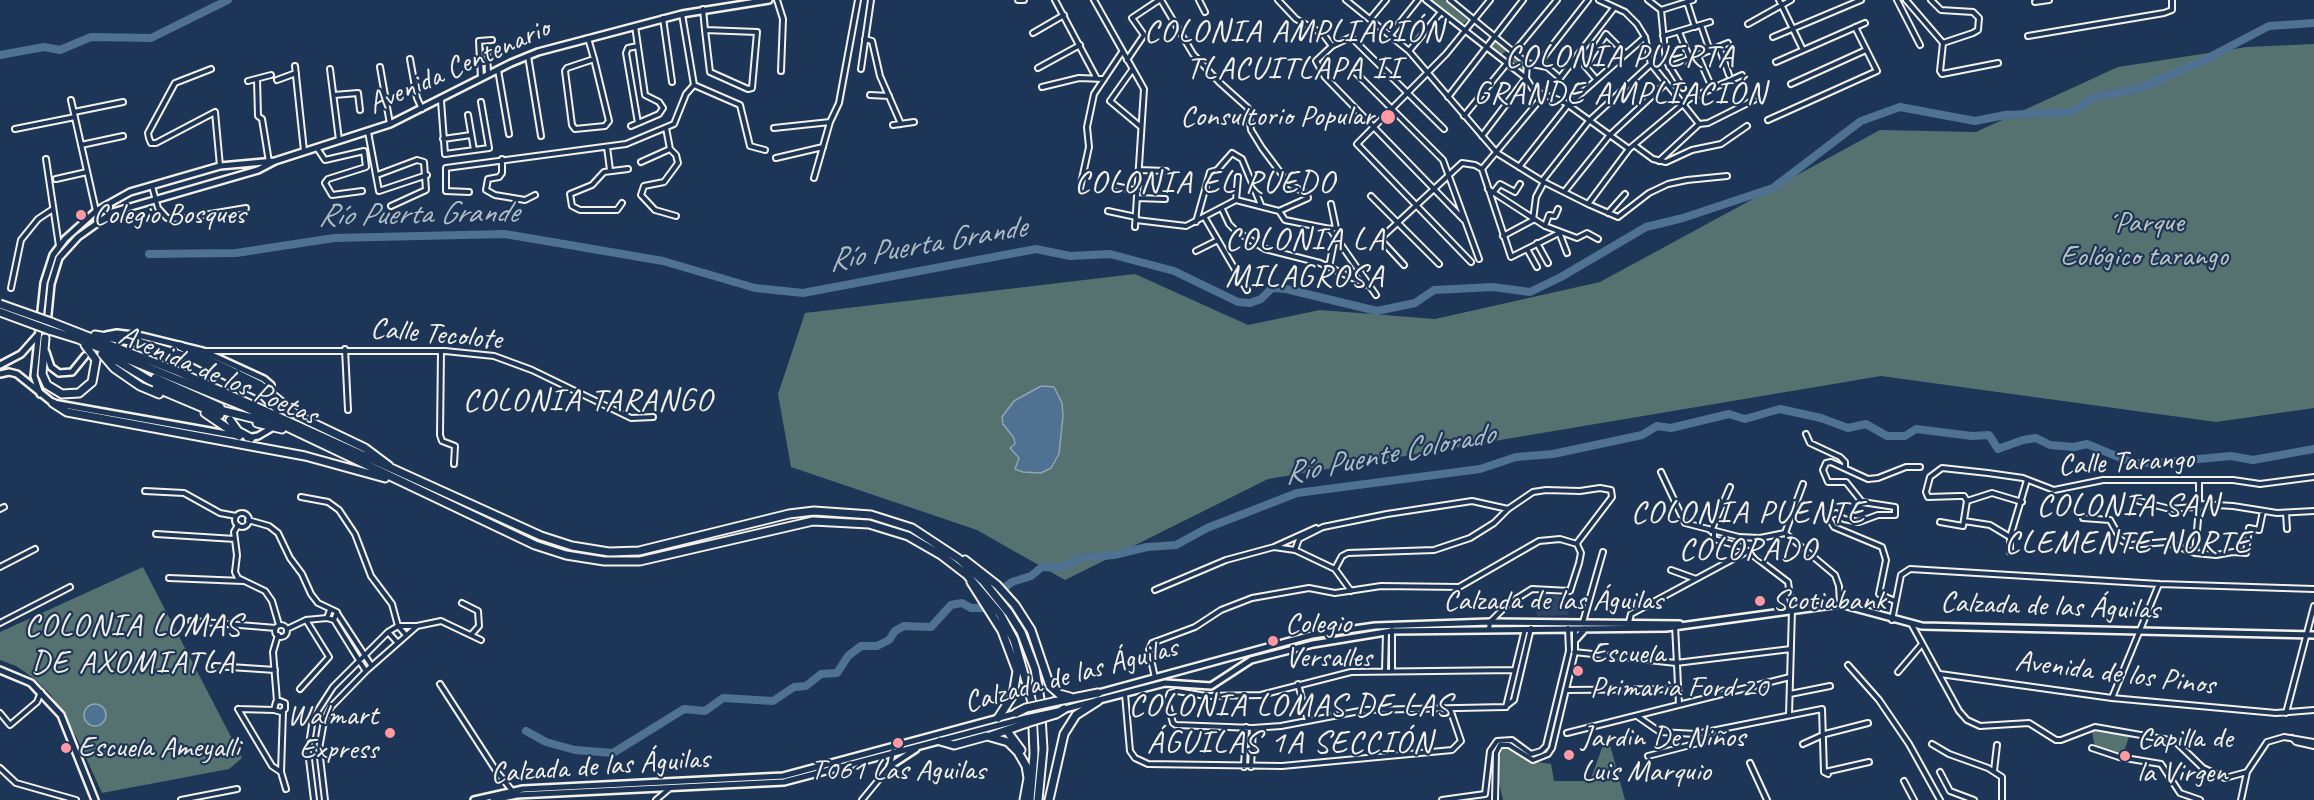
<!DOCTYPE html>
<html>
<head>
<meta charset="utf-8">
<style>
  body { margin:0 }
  canvas { display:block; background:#1d3557 }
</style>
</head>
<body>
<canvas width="2314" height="800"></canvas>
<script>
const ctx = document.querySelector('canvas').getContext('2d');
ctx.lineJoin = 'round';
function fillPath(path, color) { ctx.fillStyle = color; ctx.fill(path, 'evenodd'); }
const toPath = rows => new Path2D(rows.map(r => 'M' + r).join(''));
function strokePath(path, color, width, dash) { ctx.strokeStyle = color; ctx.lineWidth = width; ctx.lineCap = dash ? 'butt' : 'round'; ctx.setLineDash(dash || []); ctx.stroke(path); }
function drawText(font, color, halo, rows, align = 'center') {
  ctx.font = font + ' Caveat,sans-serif'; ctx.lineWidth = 4.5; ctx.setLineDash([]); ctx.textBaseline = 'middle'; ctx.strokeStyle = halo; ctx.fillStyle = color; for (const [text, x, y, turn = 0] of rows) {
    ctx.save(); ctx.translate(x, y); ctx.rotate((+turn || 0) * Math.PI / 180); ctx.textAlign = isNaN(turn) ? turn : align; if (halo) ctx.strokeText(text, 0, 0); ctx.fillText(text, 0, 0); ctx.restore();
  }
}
fillPath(toPath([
  [1546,592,1566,599,1569,605,1568,615,1537,616,1535,599]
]), '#2f4568');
fillPath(toPath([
  [1430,0,1444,0,1468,20,1462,25],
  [1495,37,1509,49,1501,55,1489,46],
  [2314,44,2314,408,2216,422,1881,376,1268,479,1065,580,977,530,791,467,778,394,805,313,1135,274,1248,325,1320,310,1435,319,1600,282,1880,130,1976,132,2118,67,2247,47],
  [1509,54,1514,54,1523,62,1525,76,1506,59],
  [143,567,242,758,229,769,102,793,77,738,51,695,35,679,16,666,0,660,0,632],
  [2095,728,2130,734,2122,757,2095,748,2092,732],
  [1607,734,1625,800,1503,800,1496,769,1504,744,1537,762,1551,764,1554,781,1590,781]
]), '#567270');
const water = toPath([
  [1041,386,1054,387,1062,403,1063,416,1059,454,1051,468,1041,473,1023,472,1015,469,1019,458,1010,448,1015,444,1014,438,1003,424,1002,417,1014,401,1041,386],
  '84 715a11 11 0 1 1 22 0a11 11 0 1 1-22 0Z'
]);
fillPath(water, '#4f7192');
strokePath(water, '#91a4b4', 1.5);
strokePath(toPath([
  [0,55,44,47,60,50,91,37,151,38,228,0],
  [149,254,236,253,334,238,505,234,663,261,755,288,803,293,1036,249,1070,256,1110,254,1174,271,1238,302,1250,303,1261,299,1272,288,1286,289,1377,311,1415,303,1434,290,1493,287,1530,292,1561,277,1646,227,1683,218,1773,188,1861,121,1900,107,1975,121,2005,115,2071,112,2095,97,2141,88,2206,59,2269,26,2314,23],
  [526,731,546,742,575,750,613,753,684,709,705,711,723,698,773,701,794,687,806,686,821,674,837,673,848,656,861,646,877,646,889,640,895,631,904,626,931,627,951,605,962,603,971,608,988,608,996,594,1012,582,1031,576,1042,567,1060,568,1081,558,1114,555,1147,547,1176,545,1207,528,1297,493,1480,469,1516,457,1553,454,1642,435,1657,426,1671,428,1729,414,1745,419,1780,409,1821,418,1848,428,1866,424,1887,436,1905,436,1916,429,1972,436,1989,435,1998,449,2023,440,2036,438,2050,445,2074,447,2087,444,2133,463,2156,463,2231,456,2253,460,2314,449]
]), '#4f7192', 8);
const minor = toPath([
  [777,0,783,19,781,71],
  [1018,0,1024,0],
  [1055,0,1096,77],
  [1094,0,1144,89,1135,227],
  [1199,0,1205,12],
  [1278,0,1296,19,1323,34,1332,46],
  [1346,0,1409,51,1497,153,1542,181,1588,204,1618,217,1649,193,1668,184,1687,180,1727,176],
  [1426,0,1526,78,1482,136],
  [1450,0,1527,63,1547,67,1560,78,1614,8],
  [1599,0,1625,12,1637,24,1645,37,1651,64,1699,124],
  [1648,0,1661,10,1666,61,1683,88],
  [1779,0,1803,50],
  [1897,0,1920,45],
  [1906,0,1943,43,1940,71,1942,74,1998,63],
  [1931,0,1941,10,1973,12,1979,18,1978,30,1973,33,1943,43],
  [1687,2,1695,27],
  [2035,2,2049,0],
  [703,9,705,30,710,72,748,89,752,88,757,32,705,30],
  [1661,10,1693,0],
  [663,18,672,82],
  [1371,18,1386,0],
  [1748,24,1791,0],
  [1701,25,1710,51],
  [1679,32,1690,59],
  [1033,33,1064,15],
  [1390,35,1418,0],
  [1663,36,1710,22],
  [2028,36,2164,13,2172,10,2172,0],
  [1773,37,1861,0],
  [588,38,594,59,609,121,605,126,575,129,572,125,565,71,567,68,594,59],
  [865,39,872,41,880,76,901,124],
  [1719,47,1729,75],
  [487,50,488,74],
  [1409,51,1441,12],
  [1514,52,1557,0],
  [528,56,541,136],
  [1698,56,1709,81],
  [410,59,417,98,422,109],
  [1127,60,1144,35,1132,18,1159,0],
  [1776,62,1865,23],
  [1527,63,1526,78,1534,91,1564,102,1629,149],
  [1538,64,1588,0],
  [295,66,304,151],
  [380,67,390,124],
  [1669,67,1728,43],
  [1038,68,1080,45],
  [211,69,175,83,148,133,149,138,151,143,156,143,215,112,220,166],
  [330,69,339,140],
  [861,69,871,0],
  [498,70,509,134],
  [1132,70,1110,101,1141,127],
  [1354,71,1443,160,1479,259],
  [481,78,479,41,492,40],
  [257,79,258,116,262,119,269,162],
  [1596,79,1585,66,1606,34,1625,53],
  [277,80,296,73],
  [248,81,271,75],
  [1791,84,1866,50],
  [694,85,740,105,750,146,765,150],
  [1042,87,1079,78,1104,79],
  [334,95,358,93,360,110],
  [870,95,889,96],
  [1448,97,1523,0],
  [71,100,96,211],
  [441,101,445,154,489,148,481,102],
  [74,112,123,102],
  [468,115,474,150],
  [1464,116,1508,62],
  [1768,120,1877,71,1855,27],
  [638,123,626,53,628,48,638,46],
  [1699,124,1708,123,1754,100],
  [893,125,914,122],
  [631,126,659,114,663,108,659,102,645,95,635,26],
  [666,128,670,149,676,155,678,163,664,182,644,186,641,195,655,210,676,216],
  [774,128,830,122],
  [15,129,75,117],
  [1444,129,1351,37,1332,46,1316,61,1325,77,1465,221],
  [368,132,379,191,427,175],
  [443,139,471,135],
  [81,145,123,136],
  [1634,145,1653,159,1666,162,1692,150,1721,144,1747,126],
  [607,147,610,170],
  [317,148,325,160,364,151,366,167,328,179,325,183,332,195,362,191],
  [776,158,823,147],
  [46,159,59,246],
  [502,159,502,173,499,177,488,179,486,190,495,195,525,200,535,195],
  [1659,161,1699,124],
  [641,162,670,149],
  [1519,167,1568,105,1645,37],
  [1482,169,1511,257,1559,233],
  [1482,169,1543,96],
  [1139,170,1166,171],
  [377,175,417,160,424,162,426,190,391,206],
  [814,178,830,122,839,103,858,0],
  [56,179,87,172],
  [1542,181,1589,121,1651,64],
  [152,186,158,208,167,218,180,219,246,208],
  [1115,186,1138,191],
  [1080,188,1089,147,1087,127,1094,94,1122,52],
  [1488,189,1545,226,1577,238,1587,233,1598,239],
  [1565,191,1609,136,1666,83],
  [469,192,446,191,446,168,626,144,674,124,686,94,694,85,682,14],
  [1493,193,1500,184,1515,192,1520,184],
  [1371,196,1439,264],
  [1137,198,1165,199],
  [1236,200,1238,177],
  [622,203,617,210,580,210,572,206,570,194,592,185,604,172,628,169],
  [1588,204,1629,149,1689,99,1742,75],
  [1222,209,1229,224,1236,231,1265,249,1320,263,1370,286],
  [1108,211,1136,217],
  [1279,211,1285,220,1330,229],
  [1608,213,1625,194],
  [1205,218,1247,290],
  [1136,220,1186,226,1236,200,1279,211,1308,198,1307,194,1289,184,1262,148,1251,130,1248,108,1219,82,1193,54,1161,0],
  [1533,220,1536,197,1544,182],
  [1196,222,1210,172,1217,170,1232,153,1242,159,1261,205],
  [1545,226,1549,215,1555,216,1558,209],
  [1330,229,1376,295],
  [1330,229,1336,228,1331,204],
  [1559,232,1567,253],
  [1503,236,1533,220],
  [1537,243,1548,263],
  [1527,249,1537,267],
  [1196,251,1218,240],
  [1471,262,1357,144,1446,54,1490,0],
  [1404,265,1380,239,1462,163,1475,165,1482,169],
  [1329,267,1335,237],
  [11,288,21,240,38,219,53,209],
  [345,349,348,410],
  [204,351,445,351,494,356,532,370,631,418,653,417],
  [441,351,440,435,442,441,455,446,454,464],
  [1806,434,1810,443,1840,457,1845,462,1845,467],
  [1661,472,1685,523,1739,537,1760,538,1785,533,1835,575,1839,586,1840,604],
  [2199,480,2199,504,2233,506,2277,513,2314,511],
  [145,491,184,493,220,513,236,516],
  [301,497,328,502,339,510,355,534,371,576,392,604,398,626,406,635],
  [1967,501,1964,496,1959,496,1928,497,1926,492,1930,477,1942,468,1988,473,2023,478,2054,490,2103,480,2233,480,2260,484,2314,477],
  [1967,501,1992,493,2022,502],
  [2139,501,2170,509,2218,505],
  [0,509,4,507],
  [2286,513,2287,529],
  '235 520a7 7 0 1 1 14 0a7 7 0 1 1-14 0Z',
  [2083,518,2110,520,2121,540,2130,545,2166,542,2195,553,2216,555,2233,552,2246,553,2249,528,2259,530,2263,511],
  [248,520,269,526,278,533,290,558,302,574,311,594,318,603,337,612,334,620,327,618,330,610],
  [1964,521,1990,525,2010,537],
  [1940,522,1963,526,1967,501],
  [238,525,234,532,237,555,235,572,238,578,265,591,272,601,279,625],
  [1711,531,1730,487],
  [1714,532,1714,539,1742,547,1788,582,1792,610,1789,715],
  [1785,533,1803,484],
  [156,534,235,539],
  [1274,547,1316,528],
  [1295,550,1299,539,1323,527,1387,514,1472,501,1508,509],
  [2010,552,2010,537,2027,480],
  [2195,553,2199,508],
  [0,567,35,549],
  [1335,569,1342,556,1348,553,1434,550,1470,538,1494,523,1508,509,1533,492,1546,490,1580,491,1600,488,1611,490,1612,497,1577,543],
  [1671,570,1696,579],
  [169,578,243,581],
  [1155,590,1226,560,1274,547,1295,550,1335,569,1351,591],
  [1895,601,1879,594,1886,560,1882,547,1834,527,1828,517,1836,513,1844,519,1859,522,1878,515,1895,515,1895,507,1862,502,1846,482,1828,482,1823,470,1826,463,1831,462,1868,479,1878,478,1906,467,1920,467],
  [462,603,478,611,479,626,471,635],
  [337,613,371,665],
  [334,620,365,670],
  [1892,620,1901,575,1910,569,2159,584,2314,589],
  [191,621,276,628],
  [1583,622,1603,552],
  [1629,622,1631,614,1748,551],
  [0,623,70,587],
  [1675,625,1679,705],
  [1912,625,1959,711,1967,720,1980,726,2029,723,2056,740,2061,740,2095,727,2175,741,2203,768,2225,778,2247,772,2267,742,2284,737,2314,742],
  '275 631a6 6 0 1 1 12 0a6 6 0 1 1-12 0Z',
  [287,629,306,620,327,618],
  [388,632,397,642],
  [1574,652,1676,663,1791,649],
  [1848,665,1879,700,1909,744,1940,800],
  [215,666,275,670],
  [1515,670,1351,672,1261,695,1206,696,1177,691,1170,693,1167,701,1173,723,1176,725,1253,728,1281,726,1365,710,1505,707,1514,700,1531,628],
  [1385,671,1386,632],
  [1392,671,1392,630],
  [1898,672,1922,644],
  [1940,674,2112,698,2276,713,2314,710],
  [1155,678,1149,650,1152,643,1195,627,1221,610,1252,598,1309,588,1335,593,1381,586,1459,587,1539,541,1560,539,1577,544,1581,553,1579,563,1570,591,1532,589,1508,604,1490,622,1489,629],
  [440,684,497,772,514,793],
  [1298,684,1308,721],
  [300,689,329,657,306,620],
  [1567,690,1677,689],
  [1125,694,1130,751,1135,758,1148,764,1282,766,1452,750,1461,741,1450,709],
  [1790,694,1830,686],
  [2112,698,2159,584],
  [277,701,273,652,278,635],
  [1506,707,1525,629],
  [238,709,272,766,281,772],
  [239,709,274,710,281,712,285,709,285,703,280,701,276,702,274,710],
  [283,711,281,772,286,789],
  [0,713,10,725,37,702,41,692],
  [2286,713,2314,606],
  [1637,716,1660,732,1696,734,1822,709,1824,772,1828,774],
  [1567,733,1790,677],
  [2292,738,2296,742,2314,746],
  [1803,744,1825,734,1868,723],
  [1932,744,1949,754,1988,768,2002,777,2002,800],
  [2092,748,2119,757,2161,764,2180,793,2200,800],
  [1648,756,1706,741,1717,736,1719,731],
  [1750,763,1767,800],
  [1244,767,1246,727],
  [1251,767,1253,728],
  [0,768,16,783,76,800],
  [1994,771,1997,745],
  [1825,772,1869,762],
  [1940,772,1950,791,1974,800],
  [1904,781,1914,800],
  [181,800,237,789],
  [314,800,308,751,313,718,333,687,388,632,398,626,417,626,441,621,481,640],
  [325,800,319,749,324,721,331,707,366,671,416,627],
  [656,800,669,789],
  [862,800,890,766,893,751],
  [1442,800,1485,794,1490,751,1497,741,1512,740,1531,754,1541,751,1546,746,1569,651,1568,628],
  [1495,800,1496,753,1500,745,1509,745,1533,760,1548,754,1552,748,1575,652,1575,629],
  [2241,800,2247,772]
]);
const secondary = toPath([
  [47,324,51,284,59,258,78,237,113,212,258,170,275,161,390,124,511,63,538,52,682,14,769,0],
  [106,335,117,333,142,336,203,351,264,379,271,385],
  [46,352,51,367,59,373,72,372,85,356],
  [0,365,21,354,37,336],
  [0,374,9,372,17,374,53,403,238,436],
  [40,394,34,376,44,283,53,255,65,239,96,211,130,192,220,166,275,161],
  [247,438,258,436,270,429],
  [1576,639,1585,629],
  [0,670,31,683,61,715,95,800],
  [1095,694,1312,635,1375,626,1490,622,1680,624],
  [1061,710,1165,683,1211,686,1251,660,1313,644,1392,631,1666,628,1840,604,1922,626,2314,635],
  [890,766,916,749],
  [474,800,523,789,783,776,1017,713],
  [493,800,517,795,784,782,1026,718]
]);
const motorway = toPath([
  [51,322,179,372,541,536,572,546,609,552,639,551,789,514,814,511,871,515,912,528,959,559,984,582,1009,613,1021,632,1035,669,1040,699,1043,749,1038,800],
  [49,330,78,339,245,407,535,545,566,555,604,561,640,561,813,521,869,524,908,536,941,555,967,575,1000,614,1014,640,1032,702,1034,754,1030,800],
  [95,335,142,343,194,359,262,394,278,410],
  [45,338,42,374,47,385,62,394,79,393,92,382,96,360,85,345],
  [180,346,260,385,298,416,365,448,389,466],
  [102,354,114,368,140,386,159,394],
  [109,356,149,380,193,399,220,410,264,421],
  [155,378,220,407],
  [156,388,220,415],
  [53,403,67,412,305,456,385,478],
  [205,413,239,436],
  [230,420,238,431,251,438],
  [257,423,282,429],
  [965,560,997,585,1015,605,1031,630,1050,686,1059,694,1070,697],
  [971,582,1002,631,1017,671,1013,695,998,718],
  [1053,702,1098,693],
  [1016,713,1026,708],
  [1056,714,1064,709],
  [1007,731,1021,750],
  [990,736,1027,723],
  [940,741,954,745,987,736,1008,742,1018,752,1026,766,1028,778,1024,800],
  [1049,800,1064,734,1076,715,1098,701]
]);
strokePath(minor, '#f4f1e8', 8);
strokePath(secondary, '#f4f1e8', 10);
strokePath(motorway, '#f4f1e8', 11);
strokePath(minor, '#1d3557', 4);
strokePath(secondary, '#1d3557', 5);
strokePath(motorway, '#1d3557', 7);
const secondaryBridge = toPath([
  [1026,718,1058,711]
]);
const motorwayBridge = toPath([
  [0,304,51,322],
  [0,312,49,330],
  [1026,708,1053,702],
  [1027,723,1056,714]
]);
strokePath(secondaryBridge, '#f4f1e8', 10, []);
strokePath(motorwayBridge, '#f4f1e8', 11, []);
strokePath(secondaryBridge, '#1d3557', 5);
strokePath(motorwayBridge, '#1d3557', 7);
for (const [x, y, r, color] of [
  [1388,117,8,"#ff9aa2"],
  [81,215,6,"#ff9aa2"],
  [1760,601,6,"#ff9aa2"],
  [1273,641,6,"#ff9aa2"],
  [1578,671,6,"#ff9aa2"],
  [390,733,6,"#ff9aa2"],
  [898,743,6,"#ff9aa2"],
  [66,748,6,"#ff9aa2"],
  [1569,755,6,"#ff9aa2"],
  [2125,756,6,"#ff9aa2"]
]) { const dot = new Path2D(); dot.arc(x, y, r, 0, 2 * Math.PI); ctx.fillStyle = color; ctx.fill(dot); strokePath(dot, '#1d3557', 2); }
drawText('30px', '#f4f1e8', '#1d3557', [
  ["Avenida Centenario",459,67,-24],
  ["Calle Tecolote",436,335,5],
  ["Avenida de los Poetas",218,376,23],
  ["Calle Tarango",2126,463,-3],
  ["Calzada de las Águilas",1553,601],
  ["Calzada de las Águilas",2050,607,2],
  ["Avenida de los Pinos",2115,674,7],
  ["Calzada de las Águilas",1071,676,-15],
  ["Calzada de las Águilas",600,767,-4]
]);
drawText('30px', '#f4f1e8', '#1d3557', [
  ["Consultorio Popular",1374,117,"right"],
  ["Colegio Bosques",93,215],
  ["Scotiabank",1772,601],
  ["Colegio",1285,624],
  ["Versalles",1285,658],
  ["Escuela",1590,654],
  ["Primaria Ford 20",1590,688],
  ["Walmart",378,716,"right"],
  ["Express",378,750,"right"],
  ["Jardin De Niños",1581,738],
  ["Luis Marquio",1581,772],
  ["Capilla de",2137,739],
  ["la Virgen",2137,773],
  ["Escuela Ameyalli",78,748],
  ["T061 Las Aguilas",898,771,"center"]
], 'left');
drawText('30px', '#bdc5be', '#1d3557', [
  ["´Parque",2144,223],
  ["Eológico tarango",2144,257]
]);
ctx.letterSpacing = '1.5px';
drawText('32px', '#f4f1e8', '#1d3557', [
  ["COLONIA AMPLIACIÓN",1294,33],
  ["TLACUITLAPA II",1294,70],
  ["COLONIA PUERTA",1620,58],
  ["GRANDE AMPLIACIÓN",1620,95],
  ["COLONIA EL RUEDO",1205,184],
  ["COLONIA LA",1305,241],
  ["MILAGROSA",1305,278],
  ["COLONIA TARANGO",588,402],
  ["COLONIA SAN",2128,507],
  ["CLEMENTE NORTE",2128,544],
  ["COLONIA PUENTE",1748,514],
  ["COLORADO",1748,551],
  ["COLONIA LOMAS",133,627],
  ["DE AXOMIATLA",133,664],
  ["COLONIA LOMAS DE LAS",1290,707],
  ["ÁGUILAS 1A SECCIÓN",1290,744]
]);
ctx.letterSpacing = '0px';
drawText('italic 32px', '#b2bec6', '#1d3557', [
  ["Río Puerta Grande",418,215,-1],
  ["Río Puerta Grande",927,245,-10],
  ["Río Puente Colorado",1389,455,-11]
]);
</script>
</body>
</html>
